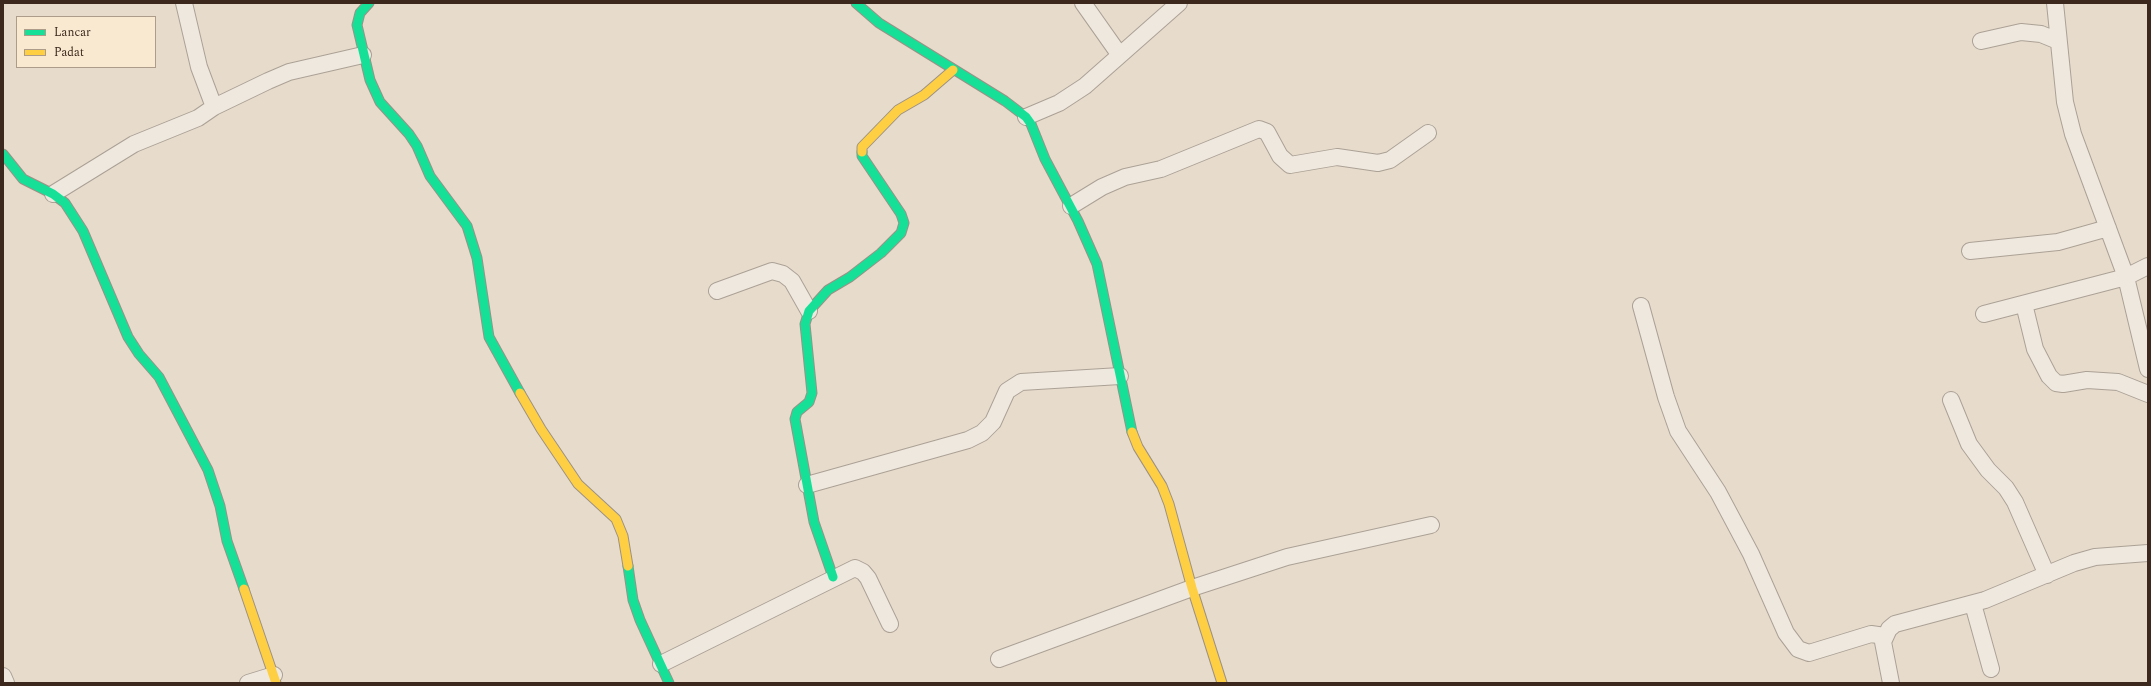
<!DOCTYPE html>
<html>
<head>
<meta charset="utf-8">
<style>
  body { margin:0 }
  #map { position:relative; width:2151px; height:686px; overflow:hidden; background:#e7dccc; font-family:Spectral,serif }
  canvas { display:block }
  .frame { position:absolute; inset:0; border:4px solid #3c281c; pointer-events:none }
  .legend { position:absolute; left:16px; top:16px; width:140px; height:52px; box-sizing:border-box; background:#f9e9d1; border:1px solid #ad9c89; margin:0; padding:5px 7px; list-style:none; font-size:12px; color:#3c281c }
  .legend li { display:flex; align-items:center; gap:8px; height:20px }
  .legend b { width:20px; border:1px solid #ad9c89 }
</style>
</head>
<body>
<div id="map">
<canvas width="2151" height="686"></canvas>
<div class="frame"></div>
<ul class="legend">
<li><b style="height:5px;background:#16e098"></b>Lancar</li>
<li><b style="height:5px;background:#ffcf43"></b>Padat</li>
</ul>
</div>
<script>
const ctx = document.querySelector('canvas').getContext('2d');
ctx.lineJoin = 'round';
const toPath = rows => new Path2D(rows.map(r => 'M' + r).join(''));
function strokePath(path, color, width, dash) { ctx.strokeStyle = color; ctx.lineWidth = width; ctx.lineCap = dash ? 'butt' : 'round'; ctx.setLineDash(dash || []); ctx.stroke(path); }
const street = toPath([
  [184,3,199,67,214,107],
  [1083,3,1119,54],
  [2055,3,2065,102,2073,134,2126,277,2148,369],
  [1981,41,2021,32,2041,34,2058,41],
  [1026,117,1059,103,1085,86,1179,3],
  [53,194,134,144,198,118,214,107,268,81,289,72,363,55],
  [1071,206,1102,187,1125,177,1161,169,1259,129,1267,132,1280,156,1290,165,1337,157,1378,163,1390,160,1428,133],
  [1970,251,2058,242,2108,228],
  [717,291,772,271,783,274,792,281,809,311],
  [2024,304,2035,349,2049,376,2056,383,2063,384,2087,380,2118,382,2148,394],
  [1641,306,1666,397,1678,431,1718,492,1751,554,1786,633,1798,649,1809,653,1871,634,1885,636],
  [1984,314,2126,277,2148,266],
  [1951,400,1969,444,1988,470,2006,488,2015,502,2047,575],
  [807,485,968,440,982,433,993,422,1007,391,1021,382,1120,376],
  [1973,604,1991,669],
  [999,659,1192,588,1287,557,1431,525],
  [661,664,855,568,863,572,868,578,890,624],
  [3,676,6,683],
  [248,683,274,675],
  [1891,683,1883,642,1889,629,1895,624,1985,600,2074,563,2095,557,2148,553]
]);
const fast = toPath([
  [369,3,360,13,357,25,370,80,380,102,409,134,417,146,430,176,467,226,477,258,489,337,520,393],
  [856,3,879,23,1005,101,1026,117,1031,124,1045,159,1078,221,1097,264,1132,432],
  [3,154,23,179,53,194,65,203,83,231,128,337,139,354,159,377,208,470,220,506,227,541,244,589],
  [628,566,633,600,640,620,669,683],
  [833,577,814,522,795,419,797,412,809,402,812,393,805,324,809,311,828,290,850,277,881,253,901,233,904,223,901,214,862,156,862,152]
]);
const slow = toPath([
  [862,152,862,147,898,110,924,95,953,70],
  [520,393,541,429,578,484,616,519,623,536,628,566],
  [1132,432,1138,447,1162,486,1169,504,1192,588,1222,683],
  [244,589,276,683]
]);
strokePath(street, '#aca195', 18);
strokePath(fast, '#9c9186', 11);
strokePath(slow, '#9c9186', 11);
strokePath(street, '#eee8df', 16);
strokePath(fast, '#16e098', 9);
strokePath(slow, '#ffcf43', 9);
</script>
</body>
</html>
